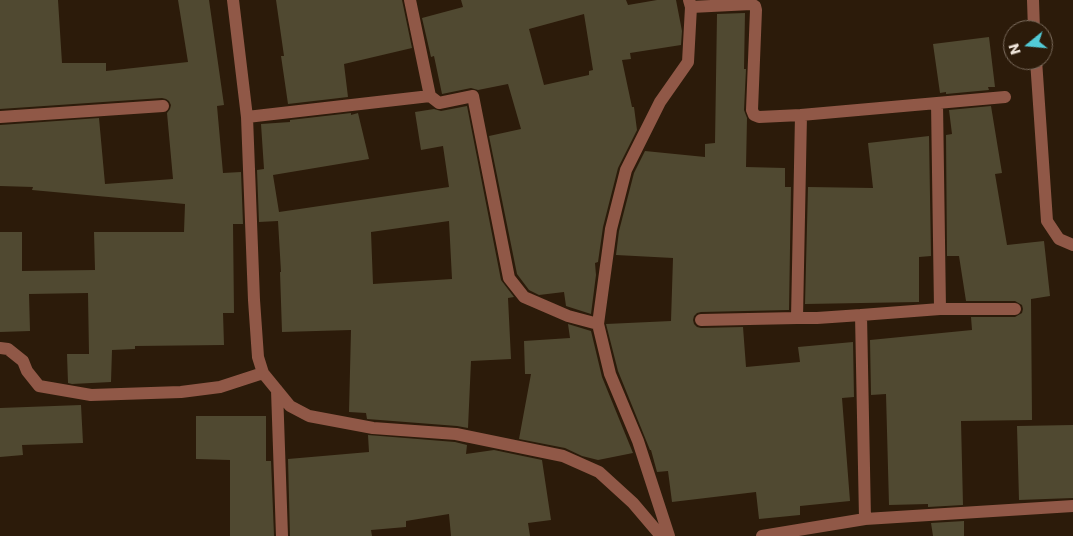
<!DOCTYPE html>
<html>
<head>
<meta charset="utf-8">
<style>
  body { margin:0 }
  #map { position:relative; width:1073px; height:536px; overflow:hidden; background:#2c1b0a; font-family:Poppins,sans-serif }
  canvas { display:block }
  .north { position:absolute; left:1003px; top:20px; width:50px; height:50px; box-sizing:border-box; background:#2c1b0a; border:1px solid #7a6b5c; border-radius:50%; rotate:253deg; font-size:14px; font-weight:700; line-height:20px; text-align:center; color:#eee3d8 }
  .north::after { content:''; display:block; margin:auto; width:18px; height:22px; background:#52cbd7; clip-path:polygon(50% 0,100% 100%,50% 72%,0 100%) }
</style>
</head>
<body>
<div id="map">
<canvas width="1073" height="536"></canvas>
<div class="north">N</div>
</div>
<script>
const ctx = document.querySelector('canvas').getContext('2d');
ctx.lineJoin = 'round';
function fillPath(path, color) { ctx.fillStyle = color; ctx.fill(path, 'evenodd'); }
const toPath = rows => new Path2D(rows.map(r => 'M' + r).join(''));
function strokePath(path, color, width, dash) { ctx.strokeStyle = color; ctx.lineWidth = width; ctx.lineCap = dash ? 'butt' : 'round'; ctx.setLineDash(dash || []); ctx.stroke(path); }
fillPath(toPath([
  [0,0,58,0,62,63,106,63,106,71,188,62,178,0,209,0,224,105,217,106,223,173,241,172,243,224,233,224,234,313,223,313,224,345,135,346,135,349,112,350,111,382,72,384,68,383,67,354,89,354,88,293,29,294,30,331,0,332,0,232,22,232,22,271,95,270,94,232,184,232,185,204,32,190,33,187,0,186,0,125,99,118,105,184,173,179,167,113,170,109,171,105,169,101,166,99,162,98,0,109],
  [276,0,402,0,412,48,344,64,348,97,288,104,281,56,284,56],
  [461,0,626,0,628,5,657,0,676,0,682,31,681,45,630,53,631,59,622,60,632,107,634,107,637,130,618,168,603,227,598,262,595,263,596,275,591,314,566,306,564,292,539,295,529,290,517,274,489,136,521,129,508,84,478,90,471,88,442,94,434,56,431,57,422,18,463,7],
  [584,14,593,70,589,71,589,75,544,85,529,29],
  [745,13,744,69,746,69,744,110,747,118,746,167,785,168,785,187,791,187,789,310,701,312,697,313,694,316,693,320,694,324,697,327,701,328,743,327,746,367,800,362,798,347,853,342,854,397,842,398,850,501,800,506,800,515,759,519,756,492,672,502,668,471,657,472,651,450,650,450,618,371,606,324,671,321,673,258,616,255,619,231,634,173,645,151,705,157,705,144,715,143,717,14],
  [989,37,995,87,988,87,989,90,946,94,946,92,940,93,933,44],
  [467,106,501,280,514,297,508,298,511,359,471,361,468,428,457,426,367,419,366,413,349,412,351,330,282,332,280,272,281,272,278,221,259,222,257,170,264,169,261,124,290,122,290,120,351,113,351,115,358,113,369,159,273,175,279,212,449,187,443,146,421,150,415,112,434,109,441,111],
  [449,221,452,279,373,284,371,232],
  [991,106,1002,173,995,174,1007,245,1044,241,1050,296,1031,299,1032,420,961,421,963,505,928,507,928,504,889,505,886,394,871,395,870,340,972,330,971,317,1015,317,1022,313,1023,309,1022,305,1015,301,966,301,959,256,947,256,946,135,952,134,949,110],
  [929,136,931,256,919,257,919,302,805,304,808,187,873,188,868,143],
  [568,324,591,331,602,377,633,453,598,460,582,456,565,448,519,439,531,374,525,374,524,341,570,338],
  [81,405,83,443,22,445,23,455,0,457,0,408],
  [196,416,266,416,266,461,271,461,274,536,230,536,230,460,196,459],
  [1073,425,1073,498,1019,500,1017,426],
  [368,435,455,442,467,445,466,454,494,450,542,460,551,520,528,523,530,536,451,536,449,514,406,521,406,527,371,530,372,536,290,536,288,459,369,452],
  [964,521,964,536,933,536,931,523]
]), '#504931');
strokePath(toPath([
  [233,0,247,117,254,300,258,357,263,373,290,406,309,416,373,428,456,434,563,456,599,472,633,503,661,536],
  [410,0,430,96,439,103,473,96,509,278,524,297,568,316,598,324,611,229,626,170,660,102,688,62,691,7,689,0],
  [1033,0,1034,30],
  [691,7,751,4,755,6,756,10,752,110,754,115,759,117,801,115,797,318,817,318,861,315],
  [1036,60,1047,221,1059,239,1073,245],
  [937,103,940,309],
  [801,115,1005,97],
  [0,117,163,106],
  [247,117,430,96],
  [701,320,797,318],
  [598,324,610,374,638,441,669,536],
  [0,348,8,349,23,361,27,371,39,386,91,395,181,392,220,387,263,373],
  [277,390,282,536],
  [865,519,861,315,940,309,1015,309],
  [762,536,865,519,1073,506]
]), '#905847', 12);
</script>
</body>
</html>
